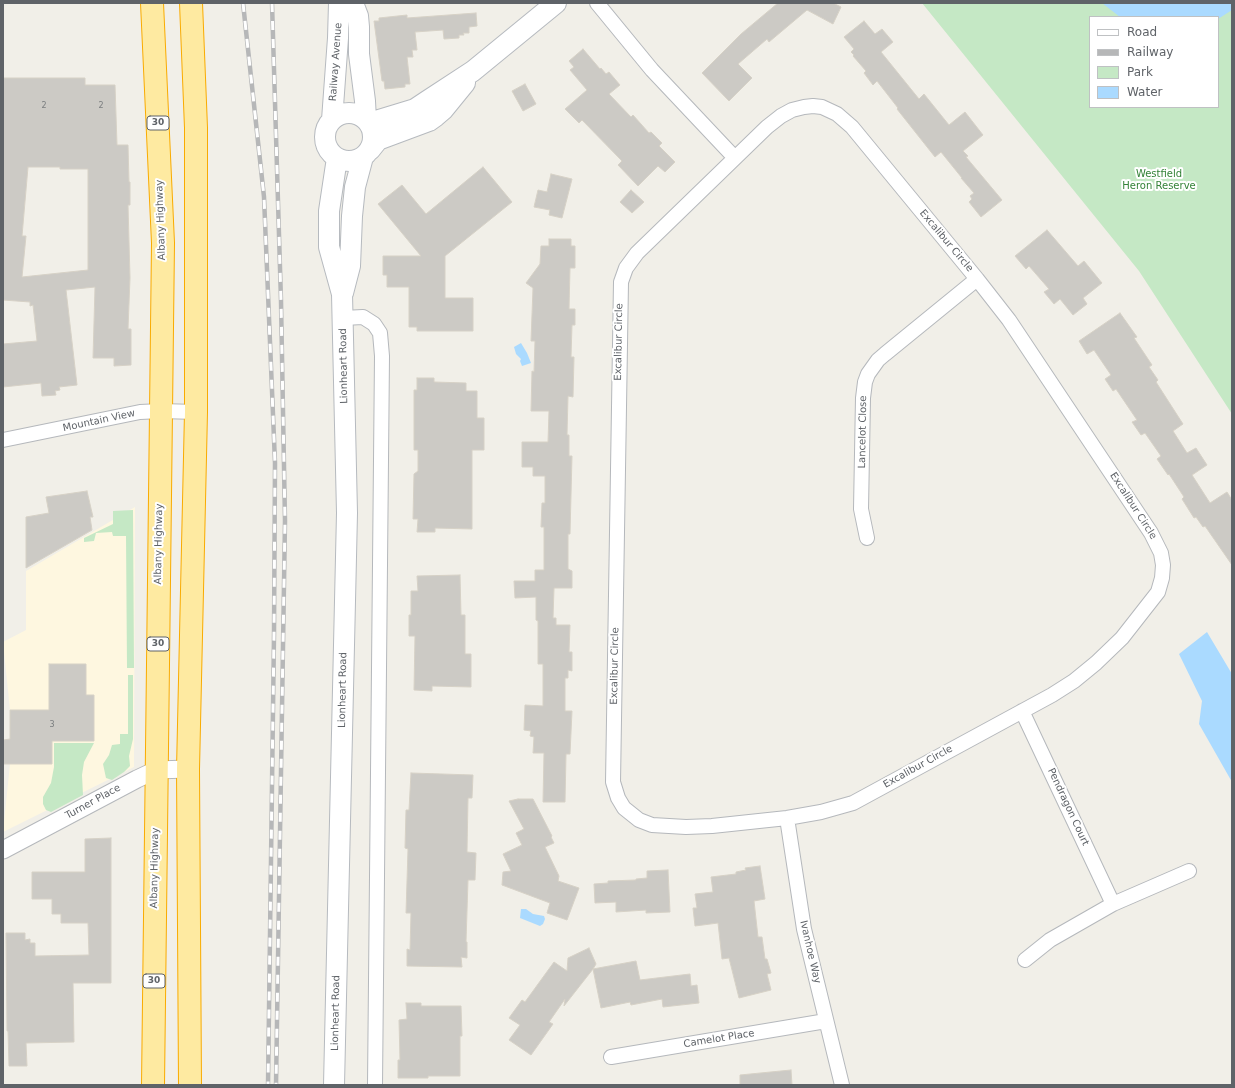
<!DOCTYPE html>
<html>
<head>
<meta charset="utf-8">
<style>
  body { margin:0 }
  #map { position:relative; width:1235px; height:1088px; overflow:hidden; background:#f1efe8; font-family:"DejaVu Sans",sans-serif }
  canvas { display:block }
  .frame { position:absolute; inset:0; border:4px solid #5f6368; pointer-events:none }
  .legend { position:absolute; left:1089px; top:16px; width:130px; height:92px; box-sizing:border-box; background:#fff; border:1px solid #bfc1c3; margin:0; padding:5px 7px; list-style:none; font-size:12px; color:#5f6368 }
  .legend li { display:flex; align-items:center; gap:8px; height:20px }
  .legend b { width:20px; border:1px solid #bfc1c3 }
</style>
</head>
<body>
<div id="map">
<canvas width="1235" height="1088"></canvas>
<div class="frame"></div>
<ul class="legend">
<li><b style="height:5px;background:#fff"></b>Road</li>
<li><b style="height:5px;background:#b6b7b8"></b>Railway</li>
<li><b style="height:11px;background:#c5e8c5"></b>Park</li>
<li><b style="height:11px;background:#aadaff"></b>Water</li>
</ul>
</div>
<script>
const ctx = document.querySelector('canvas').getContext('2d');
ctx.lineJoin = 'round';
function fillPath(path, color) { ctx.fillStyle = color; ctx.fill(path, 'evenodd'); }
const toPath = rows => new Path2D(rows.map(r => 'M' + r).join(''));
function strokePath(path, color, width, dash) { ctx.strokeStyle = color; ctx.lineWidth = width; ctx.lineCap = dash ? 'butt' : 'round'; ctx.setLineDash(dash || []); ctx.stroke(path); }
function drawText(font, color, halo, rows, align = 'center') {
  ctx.font = font + ' "DejaVu Sans",sans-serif'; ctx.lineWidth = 4; ctx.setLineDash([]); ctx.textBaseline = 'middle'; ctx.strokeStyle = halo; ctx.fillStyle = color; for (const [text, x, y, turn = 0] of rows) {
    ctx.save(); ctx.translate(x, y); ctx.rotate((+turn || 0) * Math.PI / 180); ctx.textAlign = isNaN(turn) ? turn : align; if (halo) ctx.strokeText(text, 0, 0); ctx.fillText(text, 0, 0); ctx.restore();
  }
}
fillPath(toPath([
  [135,507,134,767,3,832,10,764,10,710,3,642,26,630,26,571]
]), '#fef7e0');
fillPath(toPath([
  [922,3,1232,3,1232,414,1139,271],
  [1090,17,1218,17,1218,107,1090,107],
  [133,510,134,668,127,668,126,536,113,536,112,532,96,533,94,541,84,542,84,538,113,524,113,511],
  [128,675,133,675,133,739,129,756,130,766,124,772,112,780,106,778,103,764,109,755,112,745,120,744,120,734,128,734],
  [54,743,94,743,84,762,82,775,83,795,51,812,46,810,43,804,43,797,51,783,54,767]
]), '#c5e8c5');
fillPath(toPath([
  [1102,3,1232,3,1232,10,1218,19,1218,17,1120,17],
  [521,343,527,353,531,363,522,366,520,361,521,359,516,354,514,347],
  [1207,632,1232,674,1232,782,1199,724,1202,701,1179,654],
  [521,909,526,909,533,914,544,916,545,919,543,924,540,926,520,918]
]), '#aadaff');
const building = toPath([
  [778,3,833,3,841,7,833,24,807,10,769,42,767,39,738,64,752,78,729,101,702,73,741,34,778,3],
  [476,13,477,26,469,27,469,33,463,33,464,35,459,35,459,38,444,39,443,30,415,32,417,50,412,50,413,57,407,57,410,84,405,84,405,87,385,89,384,81,382,81,374,21,379,21,379,18,407,15,407,18,476,13],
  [864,21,875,34,882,29,893,42,881,52,919,99,924,94,949,125,965,112,983,135,963,151,968,156,966,157,1002,200,981,217,969,202,972,199,970,196,974,193,961,178,962,178,941,152,935,157,897,109,898,108,877,81,873,85,864,73,866,71,853,56,854,55,851,52,854,49,844,37,864,21],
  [583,49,600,69,601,68,606,74,609,72,620,85,609,94,631,117,633,115,649,133,651,132,662,143,659,146,675,162,665,172,658,166,638,186,618,165,622,161,582,120,579,123,565,109,587,90,570,70,574,67,569,61,583,49],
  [3,78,85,78,85,85,115,85,117,145,128,145,129,182,130,182,130,205,128,205,130,278,128,329,131,329,131,365,114,366,114,358,93,358,95,287,66,290,77,385,59,387,60,390,55,391,56,395,42,396,41,383,3,387,3,344,37,341,33,305,30,306,30,302,3,300,3,78],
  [28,167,60,167,60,169,88,169,88,270,22,277,26,236,22,236,28,167],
  [525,84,536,104,523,111,512,91,525,84],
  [483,167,512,202,445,256,445,298,473,298,473,331,417,331,417,327,409,327,409,287,387,287,387,275,383,275,383,256,421,256,378,204,402,185,426,214,483,167],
  [551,174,572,179,562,218,549,215,550,210,534,207,538,190,547,192,551,174],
  [631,190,644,202,632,213,620,202,631,190],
  [1047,230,1078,266,1084,261,1102,283,1083,298,1087,304,1073,315,1060,299,1054,304,1044,292,1049,289,1029,266,1026,269,1015,256,1047,230],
  [549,239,571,239,571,246,575,246,575,268,570,268,569,309,575,309,575,325,572,325,571,357,574,357,573,397,568,396,567,435,569,435,569,456,572,456,570,534,568,534,568,569,572,571,572,588,554,588,553,618,556,618,556,625,570,625,569,652,572,652,572,671,568,670,568,678,565,678,565,711,572,711,570,754,566,754,565,802,543,802,544,753,533,753,534,737,530,736,531,731,524,730,525,705,543,706,543,664,538,664,538,621,536,620,536,597,515,598,514,581,535,581,535,570,544,570,544,527,541,527,542,503,545,503,545,476,533,476,533,467,522,467,522,442,548,442,549,411,531,411,532,371,534,372,535,341,531,341,533,288,526,283,540,264,541,246,549,246,549,239],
  [1120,313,1137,337,1134,338,1152,365,1149,367,1158,380,1156,382,1183,424,1173,431,1187,453,1196,448,1207,465,1192,475,1210,503,1227,492,1232,500,1232,565,1205,526,1203,527,1196,517,1194,518,1182,499,1184,497,1169,474,1168,475,1157,459,1161,456,1145,433,1141,435,1132,422,1137,420,1116,389,1113,391,1105,379,1111,375,1094,350,1087,354,1079,341,1120,313],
  [417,378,434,378,434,382,466,383,466,391,477,391,477,418,484,418,484,450,472,450,472,529,435,528,435,532,417,532,418,519,413,519,414,474,418,471,418,450,414,450,414,390,417,390,417,378],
  [87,491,93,517,90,517,92,530,26,568,26,517,49,513,46,497,87,491],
  [460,575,461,615,465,615,465,654,471,654,471,687,432,686,432,691,414,690,415,636,409,636,409,615,411,615,411,591,418,591,417,576,460,575],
  [49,664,86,664,86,695,94,695,94,741,52,741,52,764,3,764,3,740,10,739,10,710,49,710,49,664],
  [411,773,473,775,472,798,468,798,467,852,476,853,475,880,468,880,466,942,467,942,467,958,461,957,462,967,407,966,407,949,410,950,411,913,406,913,408,849,405,848,406,810,409,810,411,773],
  [518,799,533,799,552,836,551,837,554,843,545,847,559,876,558,881,579,888,567,920,547,913,550,903,502,885,503,872,511,871,503,854,522,845,516,833,524,829,509,801,518,799],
  [111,838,111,983,73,983,74,1042,26,1043,27,1066,9,1066,8,1031,7,1031,6,933,25,933,25,940,30,939,30,943,35,943,35,956,89,955,88,923,61,923,61,914,52,914,52,899,32,899,32,872,85,872,85,839,111,838],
  [760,866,765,899,754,901,758,937,762,937,765,959,767,959,771,973,767,974,771,990,739,998,729,958,722,959,718,923,695,926,693,908,697,908,695,894,713,892,711,877,736,874,736,872,746,870,745,868,760,866],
  [668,870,670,912,646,913,646,910,616,912,616,902,595,903,594,884,608,883,608,881,636,880,636,879,647,878,647,871,668,870],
  [589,948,596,964,593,969,636,961,640,980,690,974,691,986,697,985,699,1003,663,1007,662,999,631,1005,630,1002,601,1008,593,969,564,1006,565,999,549,1022,553,1024,531,1055,509,1040,520,1025,509,1018,522,1000,525,1002,554,962,567,971,568,958,589,948],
  [406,1003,421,1003,421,1006,461,1006,462,1036,460,1036,460,1076,428,1076,428,1078,398,1078,398,1060,400,1060,399,1020,407,1019,406,1003],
  [791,1070,792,1085,740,1085,740,1075,791,1070]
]);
fillPath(building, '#cccac5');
strokePath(building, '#d6d1c6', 1);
const minor = toPath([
  [597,3,652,70,735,158],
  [813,106,822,107,837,114,852,127,977,279,1009,320,1151,533,1161,553,1163,565,1162,578,1158,592,1122,638,1096,663,1074,681,1052,695,853,803,821,812,787,818,712,826,686,827,652,825,639,820,624,808,618,798,613,782,621,282,626,268,637,253,767,127,781,116,792,110,804,107,813,106],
  [343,318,363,317,374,324,380,333,382,356,375,1085],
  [3,440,140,412,161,411,196,412],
  [867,538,861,509,863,398,865,382,868,374,878,360,885,354,977,279],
  [1022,711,1113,904],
  [787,818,804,929,842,1085],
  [1025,960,1050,940,1113,904,1189,871],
  [611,1057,826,1021]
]);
const tertiary = toPath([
  [3,850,137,779,156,770,188,769]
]);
const secondary = toPath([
  [353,3,358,16,359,27,359,54,365,101,366,120],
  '325 137a24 24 0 1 1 48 0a24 24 0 1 1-48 0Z',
  [332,120,338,38,339,3],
  [369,123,415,109,427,101,473,71,556,3],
  [370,150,378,140,429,121,436,116,443,110,465,83],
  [343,293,350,266,352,216,355,187,363,157],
  [334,1085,347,513,342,294,329,247,329,211,337,158]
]);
const trunk = toPath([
  [152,3,163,243,153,1085],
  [190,1085,188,769,196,412,196,128,191,3]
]);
strokePath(minor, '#b5b8bc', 16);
strokePath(tertiary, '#b5b8bc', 19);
strokePath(secondary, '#b6babf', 22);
strokePath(trunk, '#f9ab00', 24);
strokePath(minor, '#fff', 14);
strokePath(tertiary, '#fff', 17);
strokePath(secondary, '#fff', 20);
strokePath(trunk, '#feeaa1', 22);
const rail = toPath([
  [243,3,264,197,275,463,274,635,268,1085],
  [272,3,281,301,285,521,276,1085]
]);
strokePath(rail, '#b6b7b8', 4.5);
strokePath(rail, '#fff', 3, [9]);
drawText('8px', '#7a7d7f', null, [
  ["2",44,106],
  ["2",101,106],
  ["3",52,725]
]);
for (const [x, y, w] of [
  [158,123,22],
  [158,644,22],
  [154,981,22]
]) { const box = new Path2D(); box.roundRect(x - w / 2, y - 7, w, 14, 3); ctx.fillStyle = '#fff'; ctx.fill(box); strokePath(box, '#5f6368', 1); }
drawText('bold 9px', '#5f6368', null, [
  ["30",158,123],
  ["30",158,644],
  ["30",154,981]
]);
drawText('10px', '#5f6368', '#fff', [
  ["Railway Avenue",336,62,-86],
  ["Albany Highway",161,220,-92],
  ["Excalibur Circle",946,241,50],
  ["Excalibur Circle",619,342,-89],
  ["Lionheart Road",344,366,-91],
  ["Mountain View",99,421,-12],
  ["Lancelot Close",863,432,-89],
  ["Excalibur Circle",1133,506,57],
  ["Albany Highway",159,544,-89],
  ["Excalibur Circle",615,666,-89],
  ["Lionheart Road",343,690,-89],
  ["Excalibur Circle",918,767,-29],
  ["Turner Place",93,802,-29],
  ["Pendragon Court",1068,807,65],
  ["Albany Highway",155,868,-89],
  ["Ivanhoe Way",810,952,77],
  ["Lionheart Road",336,1013,-89],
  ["Camelot Place",719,1039,-9]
]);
drawText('10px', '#348238', '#fff', [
  ["Westfield",1159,174],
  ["Heron Reserve",1159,186]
]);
</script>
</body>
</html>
